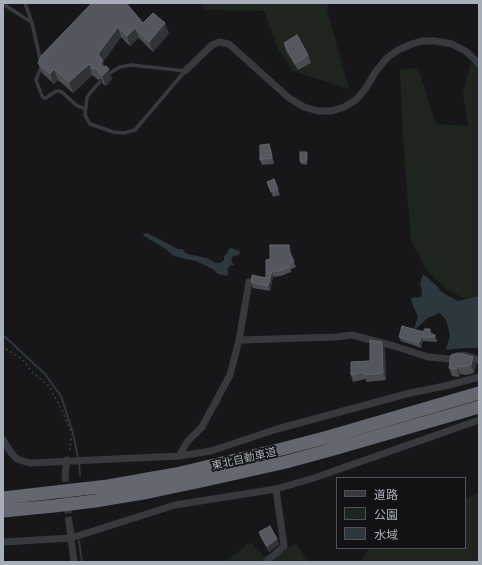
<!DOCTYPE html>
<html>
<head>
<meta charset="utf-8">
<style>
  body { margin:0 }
  #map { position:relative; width:482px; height:565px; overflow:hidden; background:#17171a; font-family:Mulish,"Noto Sans JP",sans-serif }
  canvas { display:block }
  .frame { position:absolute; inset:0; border:4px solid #a9afba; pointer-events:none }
  .legend { position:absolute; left:336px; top:477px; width:130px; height:72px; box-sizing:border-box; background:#121215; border:1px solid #4e5157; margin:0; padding:5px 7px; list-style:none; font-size:12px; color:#a9afba }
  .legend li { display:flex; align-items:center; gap:8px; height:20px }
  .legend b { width:20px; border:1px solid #4e5157 }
</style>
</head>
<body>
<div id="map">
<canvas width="482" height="565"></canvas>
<div class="frame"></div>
<ul class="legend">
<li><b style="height:5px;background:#38393f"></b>道路</li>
<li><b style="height:11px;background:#1d251e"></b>公園</li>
<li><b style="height:11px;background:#2d373e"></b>水域</li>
</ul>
</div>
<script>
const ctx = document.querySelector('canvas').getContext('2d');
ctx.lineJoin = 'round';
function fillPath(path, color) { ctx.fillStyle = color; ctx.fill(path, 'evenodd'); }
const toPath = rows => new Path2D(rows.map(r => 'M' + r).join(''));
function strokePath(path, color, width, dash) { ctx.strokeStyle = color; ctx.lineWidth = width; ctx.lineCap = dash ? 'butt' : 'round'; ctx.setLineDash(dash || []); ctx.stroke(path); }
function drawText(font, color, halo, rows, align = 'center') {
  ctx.font = font + ' Mulish,"Noto Sans JP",sans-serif'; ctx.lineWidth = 3.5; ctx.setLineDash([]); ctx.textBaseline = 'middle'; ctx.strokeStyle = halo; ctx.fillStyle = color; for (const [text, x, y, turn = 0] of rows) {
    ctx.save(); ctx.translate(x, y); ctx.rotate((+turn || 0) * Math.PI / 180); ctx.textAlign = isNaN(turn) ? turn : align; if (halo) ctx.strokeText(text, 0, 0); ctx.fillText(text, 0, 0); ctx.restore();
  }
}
fillPath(toPath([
  [200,3,328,3,327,9,349,89,293,71,278,49,264,11,206,10],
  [471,62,479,68,479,303,470,301,447,290,427,271,411,240,403,140,400,70,418,68,436,124,468,126,463,92],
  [479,493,479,562,361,562,364,555,371,548,465,548,465,498],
  [251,542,264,556,296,544,309,562,224,562]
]), '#1d251e');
fillPath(toPath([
  [143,233,149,234,178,249,182,249,187,254,207,258,216,263,220,263,224,260,224,257,230,248,240,251,239,255,233,256,231,260,234,265,231,265,228,268,228,276,218,274,213,269,196,261,185,259,172,255,166,249,144,236],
  [423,274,436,285,443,293,458,301,479,296,479,348,463,348,446,350,450,335,446,320,440,313,428,318,414,330,418,316,413,306,411,298,421,297,422,291,420,284]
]), '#2d373e');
strokePath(toPath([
  [3,335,45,374,55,388,61,396,73,433,78,458],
  [79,463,80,475],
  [79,541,82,562]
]), '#2d373e', 2);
strokePath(toPath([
  [65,475,69,522]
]), '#34353a', 7, [7, 3.5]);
strokePath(toPath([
  [3,345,6,349,22,359,33,373,49,386,62,410,72,434,69,453]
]), '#3e4046', 1.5, [2, 3]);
strokePath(toPath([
  [25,3,32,23,41,63,41,67,36,80,42,96,44,98,46,98,56,91,59,91,62,92,76,105,85,109],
  [3,4,31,22],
  [100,82,95,87,87,97,85,115,90,124,113,132,124,133,135,130,185,71,132,65,120,67,108,74]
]), '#38393f', 3.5);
strokePath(toPath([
  [185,71,212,45,219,42,229,44,289,98,304,107,318,111,332,111,344,107,356,100,366,88,376,71,387,58,398,50,412,44,422,41,435,41,452,44,467,52,479,64],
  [239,340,337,337,352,335,394,346,428,357,450,359,464,355,474,358,479,361],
  [3,440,12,454,17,459,23,461,30,463,179,456,211,451,277,429,410,393,445,386,479,377],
  [179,456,187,442,202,427,230,375,239,340,249,282],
  [65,475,67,460],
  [69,522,74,562],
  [3,542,71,538,175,505,276,489,314,478,479,420],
  [266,562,284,546,276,489]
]), '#38393f', 7);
strokePath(toPath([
  [3,498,108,486,176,474,282,449,328,437,479,393],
  [3,511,54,506,95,501,149,492,206,480,286,462,330,450,479,407]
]), '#646770', 13);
fillPath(toPath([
  [92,3,169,33,153,52,139,38,130,46,121,37,103,62,105,67,112,79,106,86,103,84,101,79,98,80,92,75,73,93,58,80,54,84,42,73,38,63],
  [284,43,308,55,311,63,298,70,286,51],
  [269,144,271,149,274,164,262,165,260,160],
  [308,154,307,165,301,164,300,161],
  [274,179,280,195,273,197,267,182],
  [289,245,291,251,291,255,296,267,291,269,291,272,281,276,273,277,270,291,253,288,251,282,266,278,270,259],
  [432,334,437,340,437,342,423,341,421,348,401,341,399,337],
  [385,349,386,380,366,382,366,379,353,382,351,375,370,361],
  [451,355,476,365,474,373,466,375,460,374,459,377,452,376,449,368],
  [259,532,277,539,279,544,269,552,261,538]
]), '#4a4c52');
fillPath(toPath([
  [165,23,169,33,153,52,149,42],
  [118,27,121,37,103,62,106,71,109,69,112,79,106,86,102,76,98,54],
  [135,28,139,38,130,46,127,36],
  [89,64,92,75,73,93,69,82],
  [54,69,58,80,54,84,50,74],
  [269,144,271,149,274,164,272,158],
  [307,152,308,154,307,165,306,162],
  [289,245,291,251,291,256,289,251],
  [272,271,273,277,270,291,268,286],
  [435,335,437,340,437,342,435,337],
  [421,337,423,341,421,348,419,343],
  [382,342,385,349,386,380,383,373],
  [473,357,476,365,474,373,471,365],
  [457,366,460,374,459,377,457,369],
  [277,539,279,544,269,552,267,546]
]), '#313337');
const building = toPath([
  [92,3,126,3,143,23,153,13,165,23,149,42,135,28,127,36,118,27,98,54,103,61,101,63,102,66,104,67,106,66,109,69,102,76,99,73,99,71,98,69,94,69,89,64,69,82,54,69,50,74,38,63,41,56,92,3],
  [297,35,308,55,295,63,284,43,297,35],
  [269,144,272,158,260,160,260,145,269,144],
  [300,152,307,152,306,162,300,161,300,152],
  [274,179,278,189,271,192,267,182,274,179],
  [270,245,289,245,289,251,294,261,289,264,289,267,279,271,272,271,268,286,251,282,252,275,266,278,266,260,270,259,270,245],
  [402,326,424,332,424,329,430,329,430,333,435,335,435,337,421,337,419,343,399,337,402,326],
  [370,340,382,342,383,373,364,375,364,372,351,375,351,362,370,361,370,340],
  [458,353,470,356,473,357,471,365,463,367,457,366,457,369,449,368,451,355,458,353],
  [270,526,277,539,267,546,259,532,270,526]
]);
fillPath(building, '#54575d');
strokePath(building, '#62656c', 1);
drawText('11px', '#a9afba', '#121215', [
  ["東北自動車道",244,459,-13]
]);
</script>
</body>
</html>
